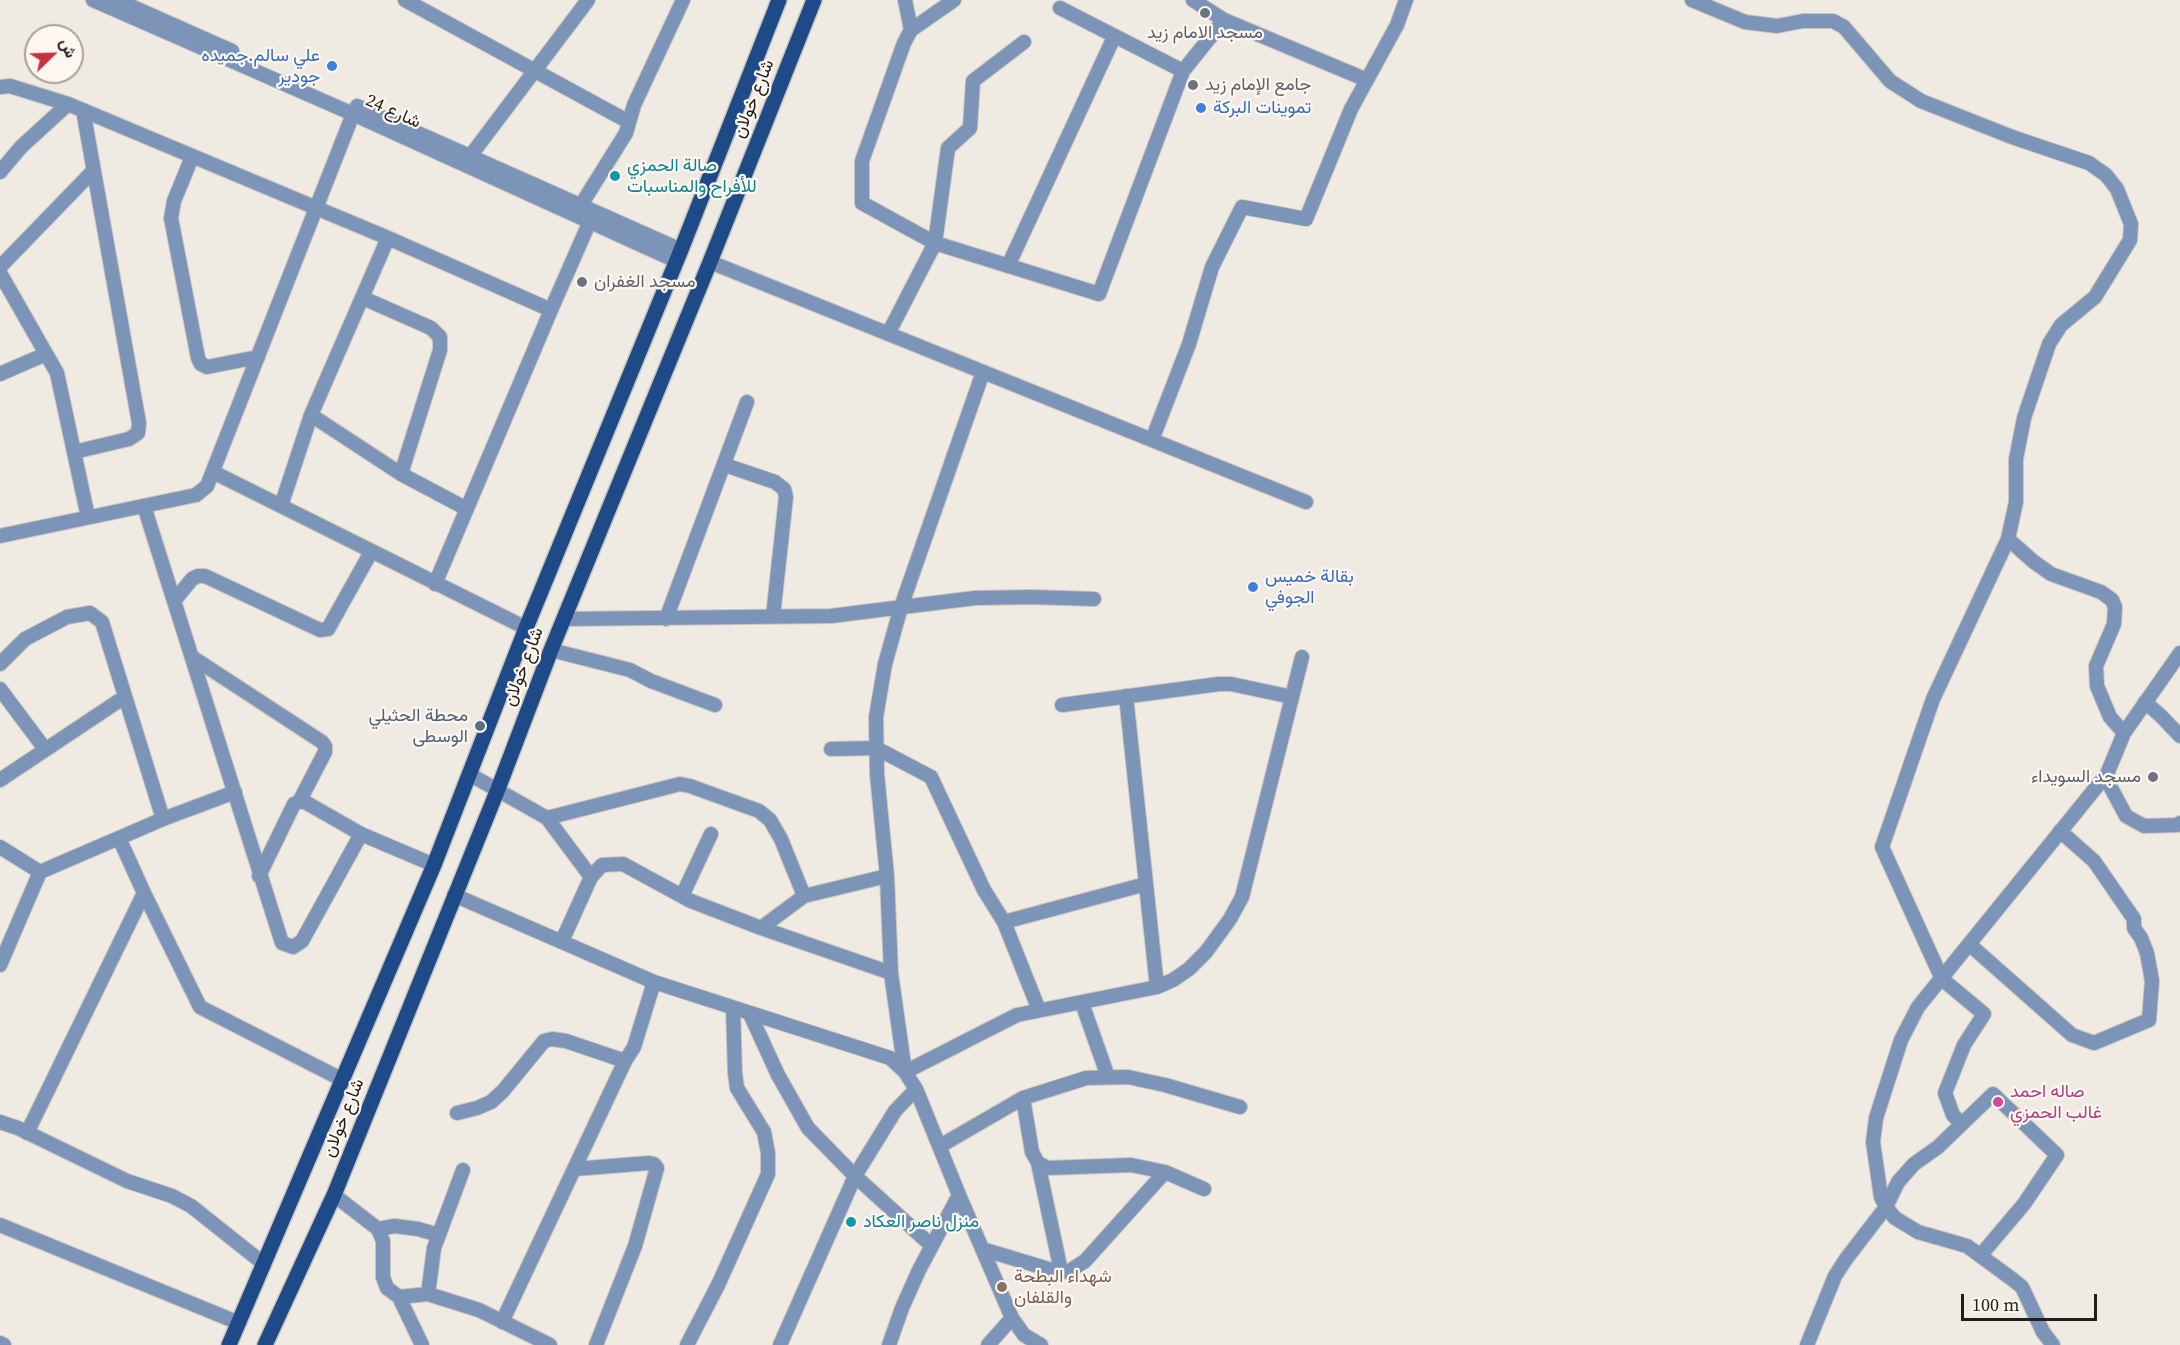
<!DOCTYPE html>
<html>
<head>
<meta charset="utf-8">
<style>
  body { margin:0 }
  #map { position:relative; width:2180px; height:1345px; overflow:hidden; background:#efeae2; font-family:"Source Serif 4",Vazirmatn,serif }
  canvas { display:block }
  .north { position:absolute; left:24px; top:24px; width:60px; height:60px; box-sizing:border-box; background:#fdf7f0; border:2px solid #a5a09b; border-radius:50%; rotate:67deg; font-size:16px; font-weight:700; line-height:24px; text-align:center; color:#201e1c }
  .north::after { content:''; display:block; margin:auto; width:21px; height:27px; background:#c33341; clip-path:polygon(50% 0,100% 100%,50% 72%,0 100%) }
  .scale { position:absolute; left:1961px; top:1294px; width:136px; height:27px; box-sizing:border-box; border:3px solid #201e1c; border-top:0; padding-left:8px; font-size:18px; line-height:21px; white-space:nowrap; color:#201e1c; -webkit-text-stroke:4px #fdf7f0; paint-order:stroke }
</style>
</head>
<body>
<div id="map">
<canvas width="2180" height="1345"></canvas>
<div class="north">ش</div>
<div class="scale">100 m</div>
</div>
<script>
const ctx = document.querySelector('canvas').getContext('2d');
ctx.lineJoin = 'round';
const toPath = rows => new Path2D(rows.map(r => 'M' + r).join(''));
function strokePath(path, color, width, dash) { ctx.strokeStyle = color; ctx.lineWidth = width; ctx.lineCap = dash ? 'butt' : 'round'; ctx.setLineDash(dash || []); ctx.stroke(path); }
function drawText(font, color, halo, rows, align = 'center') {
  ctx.font = font + ' "Source Serif 4",Vazirmatn,serif'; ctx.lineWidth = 4.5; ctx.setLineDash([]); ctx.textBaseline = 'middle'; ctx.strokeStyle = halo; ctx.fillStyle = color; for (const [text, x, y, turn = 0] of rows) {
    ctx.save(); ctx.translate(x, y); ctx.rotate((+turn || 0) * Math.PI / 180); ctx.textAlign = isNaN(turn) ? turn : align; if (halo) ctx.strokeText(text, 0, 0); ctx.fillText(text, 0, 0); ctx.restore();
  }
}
const minor = toPath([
  [93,0,353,114,676,261],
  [117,0,232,51],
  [405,0,629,122],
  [905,0,911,30],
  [1193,0,1224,20],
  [1692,0,1745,22,1777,26,1803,21,1833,21,1844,27,1890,81,1921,101,2012,137,2089,163,2106,175,2117,189,2131,224,2130,240,2095,297,2061,325,2049,344,2024,418,2016,459,2016,502,2008,539,2034,562,2051,574,2101,592,2112,600,2115,607,2114,624,2096,666,2097,686,2110,717,2124,733],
  [1024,42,973,81,970,128,948,148,935,243,1099,294,1183,71,1060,8],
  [1183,71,1224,20,1367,80],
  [0,87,10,86,68,104,388,238,551,310],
  [357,106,681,250],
  [192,157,174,201,171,218,198,358,201,364,207,367,258,357],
  [465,163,588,0],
  [0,172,21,147,68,104],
  [581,205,626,133,634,105,683,0],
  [710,262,1306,502],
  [1008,266,1114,37],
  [0,267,93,171],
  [0,273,57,373,88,517],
  [363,298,431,328,440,337,440,350,401,474],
  [888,334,935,243,862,203,862,161,904,43,911,30,954,0],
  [0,374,46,354],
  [311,415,401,474,467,509],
  [1152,440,1189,344,1212,267,1242,207,1306,219,1351,109,1397,25,1406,0],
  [74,452,129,439,138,433,139,423,83,110],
  [725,465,775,482,784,489,786,497,773,616],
  [213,472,526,628],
  [144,506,282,943,293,947,302,941,361,834],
  [281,506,311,415,388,238],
  [0,536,196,495,207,486,353,114],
  [435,584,551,310,590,221],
  [174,601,192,579,198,576,205,576,320,630,328,629,371,552],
  [564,619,831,616,975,598,1031,597,1094,599],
  [666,619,747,402],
  [551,650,630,670,651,681,715,705],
  [192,657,322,742,325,746,325,752,299,802,294,804,259,876],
  [0,664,25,639,67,617,90,613,102,622,163,819],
  [0,689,45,749],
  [1126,696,1157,987],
  [2145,702,2161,716,2180,736],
  [1062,705,1219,684,1231,684,1292,697],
  [831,749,876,748,931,777,984,890,1004,922,1039,1010],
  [469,774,547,818,591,877],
  [2103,778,2110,786,2126,816,2144,826,2177,825,2180,823],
  [0,780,117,702,125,698],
  [299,802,305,802,361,834,434,865],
  [547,818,680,784,690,786,759,811,770,820,781,839,804,896],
  [0,847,40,872],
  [144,893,200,1007,343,1080],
  [454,895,654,982,890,1058,905,1072,916,1089,959,1195,1012,1318,1024,1335,1041,1345],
  [682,896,711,834],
  [1004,922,1146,884],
  [761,928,804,896,887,876],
  [562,941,591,877,602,865,623,864,691,901,761,928,891,973],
  [1969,944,2072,1035,2094,1043,2149,1020,2152,981,2147,953,2141,938,2134,928,2134,919,2094,861,2060,831],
  [0,965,40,872,163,819,235,792],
  [1082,1003,1108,1077],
  [750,1014,778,1075,808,1128,855,1176,932,1246],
  [905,1072,891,973,887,876,877,774,876,717,885,664,901,607,983,372],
  [905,1072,1017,1015,1157,987,1173,980,1189,969,1206,952,1230,919,1242,897,1302,657],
  [1023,1098,1032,1152,1038,1163,1048,1168,1131,1165,1165,1172,1204,1189],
  [457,1113,477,1108,491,1102,503,1091,544,1041,552,1039,566,1041,625,1061],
  [0,1122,18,1128,127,1181,172,1196,191,1206,264,1264],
  [1962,1124,1953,1115,1945,1093,1964,1045,1984,1014,1942,979,1882,847,1933,699,2008,539],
  [27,1133,144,893,119,838],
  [940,1146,1023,1098,1086,1078,1128,1077,1165,1085,1240,1107],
  [1038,1163,1061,1271],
  [574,1169,649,1163,654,1164,657,1168,635,1246,596,1345],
  [334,1195,378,1229,383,1241,383,1277,387,1288,399,1297,428,1294,479,1310,550,1345],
  [0,1225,239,1323],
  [378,1229,395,1226,418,1229,439,1235],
  [982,1249,1055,1271,1068,1272,1085,1261,1165,1172],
  [428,1294,434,1248,463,1170],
  [399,1297,422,1345],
  [502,1322,625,1061,634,1047,654,982],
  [0,1343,4,1345],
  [687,1345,718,1285,768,1174,768,1153,764,1132,737,1088,735,1073,733,1008],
  [780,1345,855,1176,895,1111,916,1089],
  [889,1345,902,1308,919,1270,959,1195],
  [988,1345,1012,1318],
  [1807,1345,1835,1276,1846,1259,1886,1207,1898,1182,1914,1164,1938,1147,1993,1094,2057,1155,2024,1204,1980,1256],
  [2053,1345,2043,1332,2022,1287,2012,1279,1967,1246,1918,1232,1895,1218,1886,1207,1881,1197,1873,1142,1876,1118,1901,1040,1918,1007,2107,774,2124,733,2180,653]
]);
const major = toPath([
  [229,1345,434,865,526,628,681,250,779,0],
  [265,1345,334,1195,498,789,551,650,710,262,814,0]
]);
strokePath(minor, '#cac5be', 16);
strokePath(major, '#cac5be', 18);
strokePath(minor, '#7b94b7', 14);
strokePath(major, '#1e4a87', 15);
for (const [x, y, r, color] of [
  [1205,13,6,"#6b7280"],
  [332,66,6,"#3f7fe0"],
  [1193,85,6,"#6b7280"],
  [1201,108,6,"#3f7fe0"],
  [615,176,6,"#0f9aa8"],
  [582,282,6,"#6b7280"],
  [1253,587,6,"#3f7fe0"],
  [480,726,6,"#5c6f8a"],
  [2153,777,6,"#6b7280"],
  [1998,1102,6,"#d1479c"],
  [851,1222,6,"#0f9aa8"],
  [1002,1287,6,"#8d6e63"]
]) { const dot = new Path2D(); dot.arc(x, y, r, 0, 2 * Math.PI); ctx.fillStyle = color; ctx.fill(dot); strokePath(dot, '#fdf7f0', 2); }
drawText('18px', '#5b616d', '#fdf7f0', [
  ["مسجد الامام زيد",1205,33,"center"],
  ["جامع الإمام زيد",1205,85],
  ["مسجد الغفران",594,282],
  ["مسجد السويداء",2141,777,"right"]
], 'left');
drawText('18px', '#366cbe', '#fdf7f0', [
  ["علي سالم.جميده",320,56,"right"],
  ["جودير",320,77,"right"],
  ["تموينات البركة",1213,108],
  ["بقالة خميس",1265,577],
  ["الجوفي",1265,598]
], 'left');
drawText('18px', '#201e1c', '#fdf7f0', [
  ["شارع خولان",754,99,-68],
  ["شارع 24",393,112,24],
  ["شارع خولان",524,667,-69],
  ["شارع خولان",344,1118,-68]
]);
drawText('18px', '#0d838f', '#fdf7f0', [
  ["صالة الحمزي",627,166],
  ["للأفراح والمناسبات",627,187],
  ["منزل ناصر العكاد",863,1222]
], 'left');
drawText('18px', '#4e5e75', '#fdf7f0', [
  ["محطة الحثيلي",468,716],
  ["الوسطى",468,737]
], 'right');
drawText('18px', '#b23c85', '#fdf7f0', [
  ["صاله احمد",2010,1092],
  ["غالب الحمزي",2010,1113]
], 'left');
drawText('18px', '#785e54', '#fdf7f0', [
  ["شهداء البطحة",1014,1277],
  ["والقلفان",1014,1298]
], 'left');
</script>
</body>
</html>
